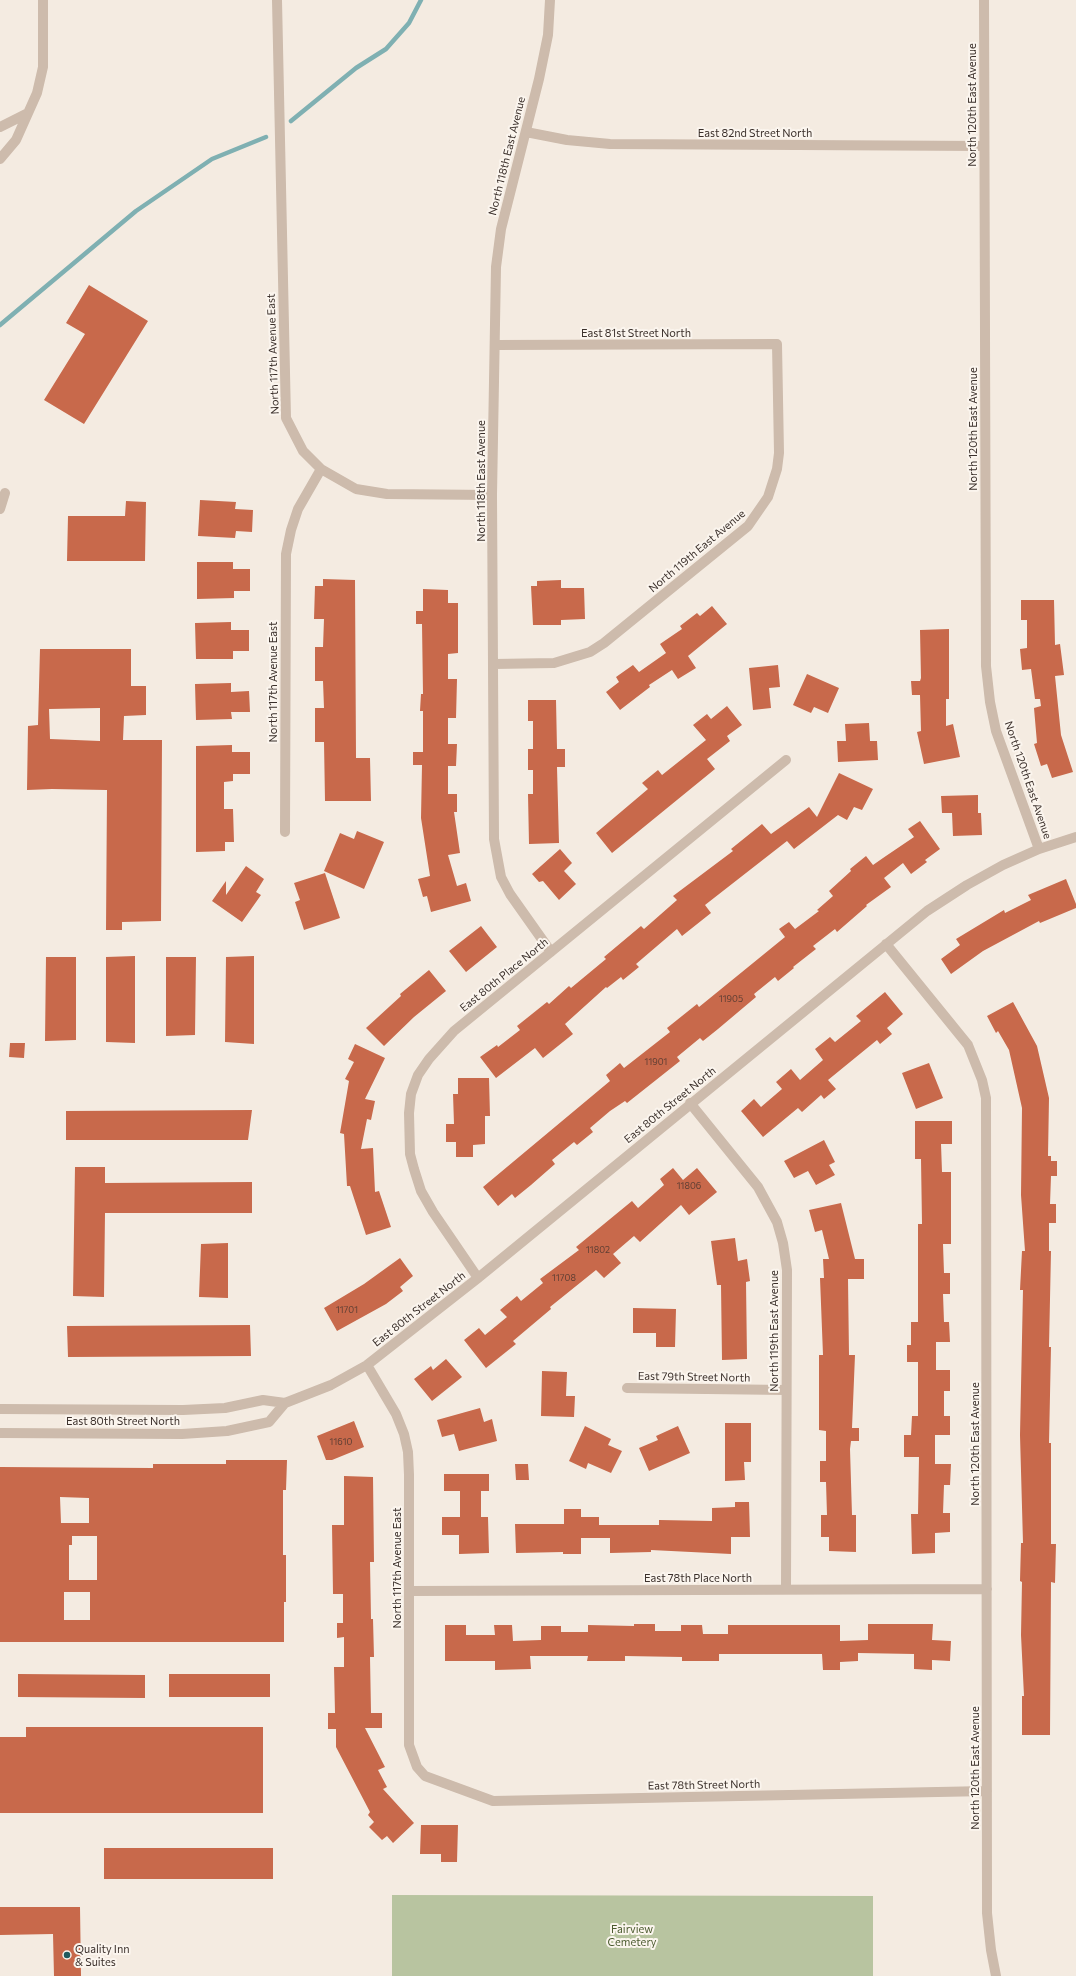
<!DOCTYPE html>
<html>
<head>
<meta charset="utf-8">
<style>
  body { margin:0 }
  canvas { display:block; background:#f4ebe1 }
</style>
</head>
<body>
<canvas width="1076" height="1976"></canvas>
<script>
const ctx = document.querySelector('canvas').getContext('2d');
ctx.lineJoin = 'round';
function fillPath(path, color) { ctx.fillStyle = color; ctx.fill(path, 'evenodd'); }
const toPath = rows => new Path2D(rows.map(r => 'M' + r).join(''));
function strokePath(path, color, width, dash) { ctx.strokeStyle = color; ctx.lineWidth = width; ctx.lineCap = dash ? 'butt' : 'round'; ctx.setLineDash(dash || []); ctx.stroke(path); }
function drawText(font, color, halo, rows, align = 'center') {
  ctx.font = font + ' Commissioner,sans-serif'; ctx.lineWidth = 4; ctx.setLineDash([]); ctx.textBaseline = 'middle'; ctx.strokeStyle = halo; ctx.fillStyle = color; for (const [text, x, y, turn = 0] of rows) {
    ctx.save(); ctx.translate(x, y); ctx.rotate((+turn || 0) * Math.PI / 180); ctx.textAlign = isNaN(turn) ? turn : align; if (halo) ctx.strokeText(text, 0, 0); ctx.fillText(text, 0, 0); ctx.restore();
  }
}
fillPath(toPath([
  [392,1895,873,1896,873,1976,392,1976]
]), '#b8c4a0');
strokePath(toPath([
  [291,121,356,68,386,49,409,23,421,0],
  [0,325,136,211,212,159,266,137]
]), '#7fb0b2', 4.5);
fillPath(toPath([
  [89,285,148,321,84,424,44,400,85,334,66,323],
  [200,500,236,502,235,509,253,510,252,532,236,531,235,538,198,536],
  [126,501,146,502,145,561,67,561,68,516,125,516],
  [197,562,233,562,233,569,250,569,250,591,234,591,234,598,197,599],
  [323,579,355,580,356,758,370,758,371,801,325,801,324,742,315,742,315,708,324,708,323,681,315,681,315,647,323,647,324,619,314,619,315,586,323,586],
  [561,580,561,588,584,588,585,619,561,620,561,625,533,625,531,586,537,586,537,581],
  [423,589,448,590,448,603,458,603,458,653,448,654,448,679,457,679,456,718,448,718,448,744,457,744,456,766,448,766,448,794,457,794,457,812,454,812,460,853,448,855,457,886,466,883,471,901,431,912,427,896,423,897,418,879,430,876,421,818,422,765,413,765,413,752,423,752,423,711,420,711,421,694,423,694,422,624,416,624,416,611,423,611],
  [1021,600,1054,600,1055,645,1060,644,1064,675,1055,676,1061,735,1073,772,1052,778,1047,764,1041,766,1034,744,1037,743,1034,708,1041,706,1040,699,1035,699,1031,669,1022,670,1020,649,1027,648,1027,620,1021,620],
  [712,606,727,624,688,656,696,668,678,679,672,670,649,685,650,687,620,710,606,692,619,682,616,677,633,665,639,672,666,653,660,644,682,629,680,626,697,613,700,616],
  [231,622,231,630,249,630,249,651,233,651,233,659,196,659,195,623],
  [949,629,949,699,946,699,946,726,953,724,960,757,924,764,917,732,921,731,920,695,912,695,911,681,920,681,921,678,920,630],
  [40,649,131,649,131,686,146,686,146,715,124,716,123,740,162,740,161,921,122,922,122,930,106,930,107,790,52,789,27,790,28,726,38,725],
  [100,708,100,741,50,739,49,709],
  [778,665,780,687,769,688,771,708,753,710,749,668],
  [807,674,839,688,828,713,814,707,811,713,793,705],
  [231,683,231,692,249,691,250,712,231,712,232,719,196,720,195,684],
  [528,700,556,700,557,749,565,749,565,767,557,767,559,843,529,844,528,794,533,794,533,770,528,770,528,749,533,749,533,721,528,721],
  [727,706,742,725,727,736,730,741,707,759,715,769,612,853,596,833,648,789,642,783,658,770,662,775,706,740,693,725,707,714,711,719],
  [869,723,870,741,877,741,878,760,838,762,837,741,846,741,845,724],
  [232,745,232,752,250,752,250,774,233,774,233,781,224,782,224,809,233,809,234,842,225,842,225,851,196,852,196,746],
  [839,773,873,789,862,810,854,807,847,820,838,815,794,849,787,841,705,905,711,913,682,936,677,929,636,964,639,967,623,980,621,977,607,988,606,987,565,1024,573,1034,543,1058,535,1048,496,1078,480,1057,497,1045,498,1047,520,1030,517,1026,547,1002,549,1004,569,986,571,988,606,959,604,957,641,926,644,929,677,900,673,896,733,851,731,849,762,824,771,834,809,807,817,817],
  [978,795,978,813,981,813,982,835,953,836,952,813,942,813,941,796],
  [920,821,940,849,925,860,927,862,911,874,903,863,884,878,891,887,866,905,867,906,837,932,835,929,813,946,816,949,793,967,794,968,778,981,775,977,754,994,756,997,718,1029,703,1041,700,1038,677,1057,680,1061,627,1103,625,1101,610,1111,590,1128,593,1132,577,1145,574,1142,552,1160,555,1164,531,1185,515,1198,512,1194,498,1206,483,1187,610,1081,606,1075,620,1063,624,1068,670,1032,667,1028,697,1004,699,1007,785,937,779,929,789,922,795,929,819,911,817,910,833,896,829,891,851,871,850,869,866,856,873,865,883,858,914,837,908,829],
  [357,831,384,842,364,889,324,871,340,833,354,839],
  [560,849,572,863,564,871,576,884,559,900,543,881,539,882,532,874],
  [246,866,264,879,256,892,261,895,242,922,212,901,226,881,226,895],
  [325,873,340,918,304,930,295,902,300,900,294,883],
  [1066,879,1076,904,1076,908,1040,923,1039,921,983,951,951,974,941,959,960,945,956,939,1004,910,1005,913,1031,900,1028,895],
  [481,926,497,947,466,972,449,951],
  [135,956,135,1043,106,1042,106,957],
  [254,956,254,1044,225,1042,226,957],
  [46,957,76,957,76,1040,45,1041],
  [166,957,196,957,195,1035,166,1036],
  [429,970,446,991,414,1017,384,1046,366,1028,401,996,400,994],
  [885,992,903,1014,887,1028,892,1034,880,1044,877,1040,828,1080,836,1089,824,1099,821,1095,802,1112,798,1108,763,1137,741,1111,754,1099,761,1107,782,1089,776,1082,791,1069,800,1080,823,1060,815,1049,830,1037,835,1042,861,1021,856,1016],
  [1013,1002,1037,1046,1049,1098,1048,1156,1051,1156,1051,1161,1057,1161,1057,1176,1051,1176,1050,1204,1056,1204,1056,1223,1049,1223,1049,1251,1051,1251,1049,1347,1051,1347,1049,1443,1051,1443,1051,1544,1056,1544,1055,1583,1051,1582,1050,1735,1022,1735,1022,1696,1024,1696,1021,1635,1022,1582,1020,1581,1021,1543,1023,1543,1020,1435,1023,1290,1020,1290,1022,1251,1025,1251,1021,1195,1022,1108,1009,1050,998,1031,996,1033,987,1016],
  [10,1043,25,1043,24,1058,9,1057],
  [355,1044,385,1058,365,1099,375,1101,371,1120,367,1119,361,1149,373,1148,375,1192,379,1191,391,1227,366,1235,350,1186,347,1186,344,1134,340,1133,349,1081,345,1079,354,1062,348,1059],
  [929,1063,943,1098,916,1109,902,1073],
  [458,1078,489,1078,490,1116,485,1116,485,1144,473,1145,473,1157,456,1157,456,1142,446,1142,446,1124,454,1124,453,1094,458,1094],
  [252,1110,248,1140,66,1140,66,1111],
  [915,1121,952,1121,952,1144,941,1144,942,1172,951,1172,951,1244,943,1244,944,1273,950,1273,950,1294,943,1294,944,1322,949,1322,950,1342,936,1342,936,1370,950,1370,950,1391,944,1391,944,1416,950,1416,950,1435,935,1435,935,1464,951,1464,950,1485,944,1485,943,1513,950,1513,950,1532,935,1533,935,1553,912,1554,911,1514,918,1514,919,1457,904,1457,904,1435,911,1435,912,1416,918,1416,918,1362,907,1362,907,1345,911,1345,911,1322,918,1322,918,1224,922,1224,921,1159,915,1159],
  [824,1140,835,1162,829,1165,835,1175,816,1185,808,1171,794,1178,784,1161],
  [75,1167,105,1167,105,1183,252,1182,252,1213,105,1213,104,1297,73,1296],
  [673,1168,683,1180,697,1168,717,1192,689,1215,681,1205,640,1242,634,1236,613,1254,621,1263,604,1278,596,1270,550,1307,551,1309,513,1341,516,1344,486,1368,464,1340,479,1328,485,1335,507,1317,500,1310,517,1296,521,1301,543,1283,540,1279,579,1250,576,1247,632,1201,638,1208,664,1185,660,1179],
  [841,1203,855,1259,864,1259,864,1279,848,1279,849,1355,855,1355,852,1428,859,1428,859,1441,851,1441,850,1449,852,1515,856,1515,856,1552,829,1551,829,1537,821,1537,821,1515,827,1515,826,1482,820,1482,820,1461,826,1461,826,1431,819,1430,819,1355,823,1355,820,1278,824,1278,823,1259,829,1259,822,1230,815,1232,809,1210],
  [735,1238,738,1261,747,1259,750,1281,746,1282,747,1359,722,1360,721,1285,717,1285,711,1241],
  [228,1243,228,1298,199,1297,201,1244],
  [400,1258,413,1276,400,1287,403,1291,386,1304,337,1331,324,1308,364,1284],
  [633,1308,676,1309,675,1347,656,1347,656,1333,633,1333],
  [250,1325,251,1356,68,1357,67,1326],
  [446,1359,462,1377,432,1401,414,1379,431,1366,433,1370],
  [542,1371,567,1372,566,1396,575,1396,574,1417,541,1416],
  [480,1408,484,1422,492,1419,497,1441,459,1451,454,1434,442,1437,437,1420],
  [354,1421,364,1447,332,1460,326,1460,317,1436],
  [725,1423,751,1423,751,1462,744,1462,745,1480,725,1481],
  [585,1426,611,1439,608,1445,622,1451,611,1473,588,1463,586,1469,569,1461],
  [678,1426,690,1453,649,1471,639,1448,658,1440,656,1436],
  [226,1460,287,1460,286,1490,283,1490,283,1555,286,1555,286,1602,284,1602,284,1642,0,1642,0,1467,153,1468,153,1464,226,1464],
  [60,1497,89,1498,89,1523,61,1523],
  [72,1536,97,1536,97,1580,69,1580,69,1545,72,1545],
  [64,1592,90,1592,90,1620,64,1620],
  [515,1464,528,1464,529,1480,516,1480],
  [444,1474,489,1474,489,1491,481,1491,481,1517,488,1517,489,1553,459,1554,459,1535,442,1535,442,1517,460,1517,460,1491,444,1491],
  [344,1476,373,1477,374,1562,370,1562,371,1619,373,1619,374,1657,370,1657,371,1713,382,1713,382,1728,365,1728,385,1767,378,1770,387,1787,383,1789,414,1823,393,1843,387,1836,382,1840,369,1827,374,1822,368,1815,370,1812,336,1747,336,1729,328,1729,328,1713,335,1713,334,1667,344,1667,344,1637,337,1638,337,1623,343,1623,343,1594,333,1594,332,1525,344,1525],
  [735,1502,749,1502,750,1537,731,1537,731,1554,651,1550,651,1552,610,1553,610,1538,581,1538,581,1554,563,1554,563,1552,516,1553,515,1524,564,1524,564,1509,581,1509,581,1517,599,1517,599,1525,659,1525,659,1520,712,1521,712,1508,735,1507],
  [634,1624,655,1624,655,1631,681,1631,681,1625,702,1625,703,1634,728,1634,728,1625,840,1625,840,1641,868,1640,868,1624,933,1624,932,1640,951,1641,950,1661,932,1660,932,1670,914,1669,914,1654,858,1653,858,1661,840,1662,840,1670,823,1670,822,1654,719,1654,719,1661,682,1661,682,1657,625,1656,625,1661,587,1661,588,1656,530,1656,531,1669,495,1670,495,1661,445,1661,445,1625,466,1625,466,1635,495,1635,494,1625,512,1625,513,1641,541,1640,541,1626,561,1626,561,1632,588,1632,588,1625,634,1626],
  [18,1674,145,1675,145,1698,18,1697],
  [169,1674,270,1674,270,1697,169,1697],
  [26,1727,263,1727,263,1813,0,1813,0,1737,26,1737],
  [421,1825,458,1825,457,1862,441,1862,441,1854,420,1854],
  [104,1848,273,1848,273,1879,104,1879],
  [0,1907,80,1907,81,1976,54,1976,53,1934,0,1935]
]), '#c8694b');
strokePath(toPath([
  [277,0,286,418,303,451,321,469,356,489,387,494,492,495],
  [550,0,548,35,539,79,501,229,496,267,492,495,494,839,501,877,510,894,551,952],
  [984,0,986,666,990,702,996,731,1039,849],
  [0,127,26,114],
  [526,132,567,140,610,144,984,146],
  [0,159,16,140,37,93,43,67,43,0],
  [0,509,5,493],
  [494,664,554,663,590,652,604,643,748,526,768,497,777,469,779,453,777,344,495,345],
  [285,832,286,554,291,530,298,509,321,469],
  [886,944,968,1045,982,1080,986,1098,987,1913,991,1950,996,1976],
  [690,1103,758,1187,777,1222,783,1243,787,1270,786,1589],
  [478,1278,433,1212,421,1191,414,1169,410,1154,409,1113,411,1094,418,1075,429,1059,454,1031,786,760],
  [367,1365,396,1414,404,1434,408,1452,409,1475,409,1745,417,1767,425,1776,493,1801,987,1791],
  [627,1388,786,1390],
  [0,1409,183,1410,225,1408,263,1400,285,1403],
  [0,1433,182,1434,227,1431,269,1422,285,1403,331,1385,367,1365,478,1278,927,911,967,885,1003,865,1039,849,1076,837],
  [410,1591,987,1589]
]), '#cdbbac', 10);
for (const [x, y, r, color] of [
  [67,1955,4,"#1f5a5e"]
]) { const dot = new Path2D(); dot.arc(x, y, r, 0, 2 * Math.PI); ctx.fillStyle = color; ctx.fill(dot); strokePath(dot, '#fbf5ee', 1.5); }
drawText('9px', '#5e3e33', null, [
  ["11905",731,999],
  ["11901",656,1062],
  ["11806",689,1186],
  ["11802",598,1250],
  ["11708",564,1278],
  ["11701",347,1310],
  ["11610",341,1442]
]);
drawText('11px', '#3b302b', '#fbf5ee', [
  ["North 120th East Avenue",972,105,-90],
  ["East 82nd Street North",755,133],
  ["North 118th East Avenue",507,156,-76],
  ["East 81st Street North",636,333],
  ["North 117th Avenue East",273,354,-92],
  ["North 120th East Avenue",973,429,-90],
  ["North 118th East Avenue",481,481,-90],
  ["North 119th East Avenue",697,551,-40],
  ["North 117th Avenue East",273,682,-90],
  ["North 120th East Avenue",1028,780,71],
  ["East 80th Place North",504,975,-39],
  ["East 80th Street North",670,1105,-39],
  ["East 80th Street North",419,1309,-38],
  ["North 119th East Avenue",774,1331,-90],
  ["East 79th Street North",694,1377,1],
  ["East 80th Street North",123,1421],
  ["North 120th East Avenue",975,1444,-90],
  ["North 117th Avenue East",397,1568,-90],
  ["East 78th Place North",698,1578],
  ["North 120th East Avenue",975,1768,-90],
  ["East 78th Street North",704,1785,-1]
]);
drawText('11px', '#4a5a2e', '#fbf5ee', [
  ["Fairview",632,1929],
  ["Cemetery",632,1942]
]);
drawText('11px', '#3b302b', '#fbf5ee', [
  ["Quality Inn",75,1949],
  ["& Suites",75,1962]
], 'left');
</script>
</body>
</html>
